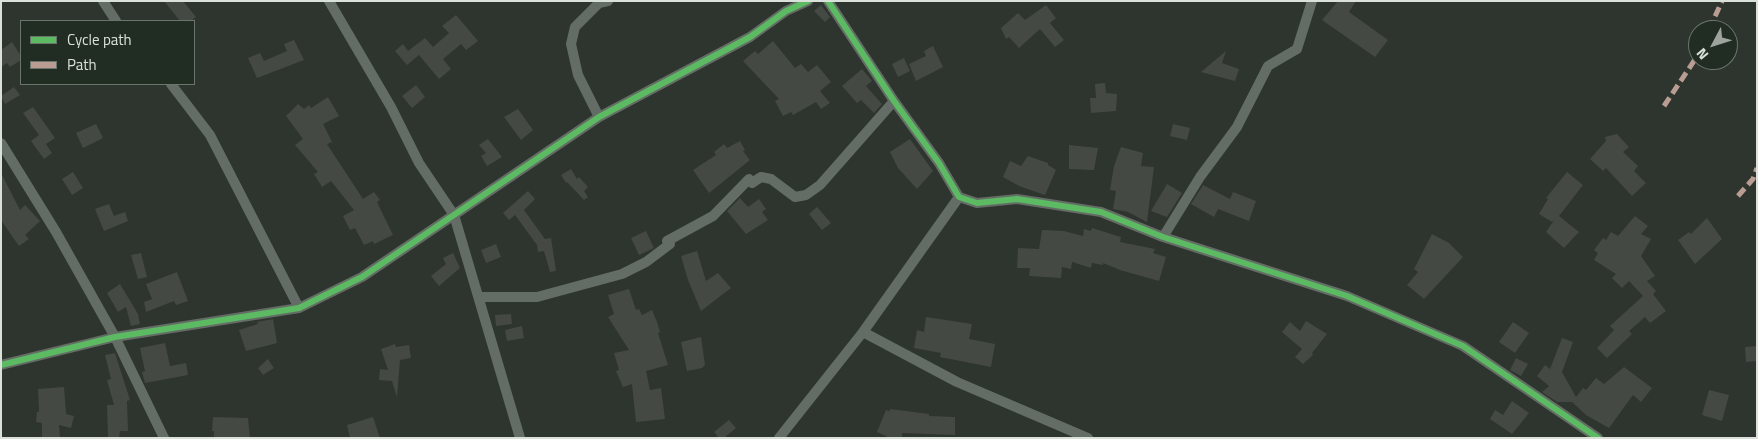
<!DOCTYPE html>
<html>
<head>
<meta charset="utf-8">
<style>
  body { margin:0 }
  #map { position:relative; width:1758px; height:439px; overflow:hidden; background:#2e342e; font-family:"Titillium Web",sans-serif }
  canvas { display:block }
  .frame { position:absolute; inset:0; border:2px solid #d9e1d9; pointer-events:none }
  .legend { position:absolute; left:20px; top:20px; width:175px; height:65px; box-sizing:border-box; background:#212d22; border:1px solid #6b756b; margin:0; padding:6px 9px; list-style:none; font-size:15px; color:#d9e1d9 }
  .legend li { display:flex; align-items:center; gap:10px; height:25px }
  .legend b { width:25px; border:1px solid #6b756b }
  .north { position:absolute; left:1688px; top:20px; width:50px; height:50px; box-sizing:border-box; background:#212d22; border:1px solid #6b756b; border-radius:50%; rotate:230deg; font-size:14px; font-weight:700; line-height:20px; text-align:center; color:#d9e1d9 }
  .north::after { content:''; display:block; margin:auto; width:18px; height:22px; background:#9da49d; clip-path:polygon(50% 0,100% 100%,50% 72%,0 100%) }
</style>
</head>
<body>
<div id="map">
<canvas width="1758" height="439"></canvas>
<div class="frame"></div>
<ul class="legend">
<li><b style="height:6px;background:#5cba63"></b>Cycle path</li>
<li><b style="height:6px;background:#b99d93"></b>Path</li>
</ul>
<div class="north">N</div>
</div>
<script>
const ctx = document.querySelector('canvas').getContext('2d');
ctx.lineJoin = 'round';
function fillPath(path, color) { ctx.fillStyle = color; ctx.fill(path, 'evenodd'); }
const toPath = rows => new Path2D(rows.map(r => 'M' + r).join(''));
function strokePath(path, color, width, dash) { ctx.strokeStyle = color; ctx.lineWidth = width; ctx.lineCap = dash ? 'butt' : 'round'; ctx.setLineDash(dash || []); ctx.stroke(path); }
fillPath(toPath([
  [164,1,183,1,196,17,191,21,180,21],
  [1338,1,1356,1,1349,12,1388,40,1375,57,1322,20],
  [821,5,830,17,825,22,814,11],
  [1046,5,1056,18,1050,23,1064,40,1055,47,1040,29,1019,48,1009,37,1006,39,1001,28,1018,13,1025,20],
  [456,15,478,41,466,50,461,44,443,59,451,69,439,79,419,55,407,65,395,51,403,44,408,51,425,38,433,47,449,33,442,26],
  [294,40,304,60,257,78,248,58,260,53,264,61,287,51,284,44],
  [773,41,795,68,801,64,808,72,817,65,831,82,820,91,830,103,821,109,816,102,793,115,791,112,783,116,775,101,779,99,743,61,755,51,758,54],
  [12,42,21,56,21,60,10,67,7,63,1,67,1,50],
  [933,46,943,67,916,81,909,64,926,56,924,51],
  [1226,51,1222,63,1239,69,1235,81,1201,72],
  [904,58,910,71,898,77,892,64],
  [862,69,872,81,866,86,882,104,874,113,861,100,857,103,842,86],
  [1105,83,1106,93,1117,94,1116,111,1091,113,1090,98,1096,98,1095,84],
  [416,85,425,97,412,108,402,96],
  [14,87,20,95,5,104,1,96],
  [328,97,339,116,323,124,332,142,327,144,363,199,374,192,380,200,377,202,393,235,374,244,373,241,364,245,355,228,350,230,343,216,354,210,331,181,322,187,314,174,318,172,295,145,303,139,286,116,298,104,304,109,309,105,311,108],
  [33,107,55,138,46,144,52,153,44,159,31,141,39,135,23,113],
  [518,109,533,130,521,140,504,117],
  [96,124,103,138,83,148,76,133],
  [1173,124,1190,128,1187,140,1170,136],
  [1617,134,1629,147,1623,152,1638,166,1634,171,1646,183,1632,196,1606,168,1603,171,1590,159,1606,141,1605,137],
  [488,139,502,157,487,166,481,156,486,153,479,145],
  [910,139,933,171,917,189,898,168,890,152],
  [740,141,745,150,743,151,750,160,709,193,693,170,716,155,714,152,724,144,727,148],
  [1069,145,1098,148,1094,170,1069,169],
  [1121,147,1143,153,1141,166,1154,167,1147,222,1128,212,1113,209,1116,191,1110,190,1114,166],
  [1028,156,1048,163,1048,165,1056,170,1045,195,1019,186,1003,177,1010,161,1021,166],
  [571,169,577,179,579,177,588,187,584,191,588,197,584,200,567,182,566,183,561,175],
  [73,172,83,188,72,195,62,179],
  [1567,172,1583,185,1559,216,1579,232,1564,248,1546,232,1555,219,1552,222,1539,214,1548,199,1546,198],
  [1,173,20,210,25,205,40,221,25,235,29,239,19,246,1,220],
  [1167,184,1182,193,1167,217,1151,211],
  [1203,185,1230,199,1233,192,1256,201,1249,221,1218,209,1214,217,1191,204],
  [528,191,535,199,524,210,545,239,551,238,556,271,550,272,544,251,538,252,537,245,515,215,509,220,503,213],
  [740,198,748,207,759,199,766,209,762,212,768,220,746,234,727,211],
  [109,204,114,216,125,212,128,221,104,231,95,209],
  [817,207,831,223,822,230,809,214],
  [1635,216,1648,226,1641,234,1651,239,1641,256,1655,276,1647,281,1656,291,1653,294,1666,311,1650,323,1645,317,1629,331,1632,334,1607,358,1597,348,1614,330,1610,326,1643,296,1629,281,1622,288,1612,278,1616,274,1594,260,1598,253,1594,250,1603,238,1606,240,1611,232,1618,236],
  [1707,218,1722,239,1695,264,1678,240,1689,232,1691,234],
  [1092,228,1121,237,1120,242,1155,249,1153,253,1166,257,1159,281,1120,270,1103,263,1103,265,1092,263,1091,268,1072,262,1071,269,1062,267,1061,278,1029,276,1030,268,1017,268,1018,248,1039,249,1042,230,1064,231,1083,236,1084,229,1091,231],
  [646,231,654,248,639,255,631,238],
  [1432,234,1449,243,1463,257,1424,299,1407,285,1418,272,1414,269],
  [496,244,501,257,486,263,481,250],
  [697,251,706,281,718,273,731,288,701,311,688,280,681,256],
  [141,253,147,277,138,279,131,255],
  [453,253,460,268,439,286,431,276,446,264,443,258],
  [177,272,188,301,176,305,174,301,146,312,144,302,152,299,146,284],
  [120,284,138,314,140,324,131,326,126,307,118,312,107,293],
  [629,289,636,310,639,309,642,315,652,310,657,322,660,332,658,333,668,365,646,371,650,390,661,388,665,419,636,422,632,384,623,387,616,371,619,370,614,353,629,350,608,317,614,314,608,295],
  [511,314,512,324,496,326,495,315],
  [926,317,972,324,969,339,995,344,991,367,940,357,941,353,914,348,917,330,924,332],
  [273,319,277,343,246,351,239,330,258,324,257,322],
  [1306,321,1327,334,1312,353,1313,355,1303,364,1295,357,1302,349,1282,332,1290,322,1300,331],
  [1513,322,1529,333,1515,353,1499,342],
  [522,326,524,338,507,341,505,330],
  [701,337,705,365,702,368,687,371,681,342],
  [1562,338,1573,342,1562,372,1576,397,1583,388,1586,390,1596,378,1604,384,1624,367,1652,388,1641,402,1633,395,1609,428,1586,415,1572,402,1557,402,1542,392,1549,386,1537,376,1545,365,1550,369],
  [165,343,170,366,186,363,188,375,145,383,142,372,145,371,140,348],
  [395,344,396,347,409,345,411,358,400,360,397,397,392,381,379,380,380,369,388,370,381,349],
  [1757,346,1757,361,1746,362,1745,347],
  [115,353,130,400,127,401,128,431,120,431,119,438,108,438,107,405,114,405,107,380,111,379,105,355],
  [1516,358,1528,364,1521,376,1510,370],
  [268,359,274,368,263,375,258,368],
  [64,387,66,414,74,416,71,428,59,425,60,438,42,438,42,423,36,422,37,412,39,412,38,389],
  [1709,390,1729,395,1722,421,1702,415],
  [1512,401,1529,413,1512,434,1490,419,1495,410,1503,415],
  [890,409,929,414,929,416,955,417,955,435,902,433,902,438,890,438,877,432,886,410,890,411],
  [213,417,248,418,250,438,214,438,214,431,212,431],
  [373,417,380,438,350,438,347,425],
  [729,420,736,428,724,438,719,438,714,432]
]), '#444944');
strokePath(toPath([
  [103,1,116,21],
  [329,1,391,107,419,163,454,215,520,438],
  [828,1,894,101,939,163,959,197,977,203,1017,199,1101,212,1163,237,1347,296,1463,346,1598,438],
  [171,84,210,135,299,308],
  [599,117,578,75,571,44,575,27,599,3,608,1],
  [1,143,56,232,115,337,164,438],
  [1163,237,1200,177,1237,127,1268,66,1297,49,1312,1],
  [479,297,537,297,622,274,646,262,670,244,667,241,713,216,749,179,752,183,761,177,771,179,795,197,806,195,820,185,894,101],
  [863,332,957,382,1088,438],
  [1,365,115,337,299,308,362,277,599,117,750,37,786,11,808,1],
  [779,438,863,332,959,197]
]), '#646d65', 10);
strokePath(toPath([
  [1709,30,1722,1],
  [1664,106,1698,55],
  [1738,196,1753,179,1757,168]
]), '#b99d93', 5, [10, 5]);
strokePath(toPath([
  [828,1,894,101,939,163,959,197,977,203,1017,199,1101,212,1163,237,1347,296,1463,346,1598,438],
  [1,365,115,337,299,308,362,277,599,117,750,37,786,11,808,1]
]), '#5cba63', 6);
</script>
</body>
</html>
